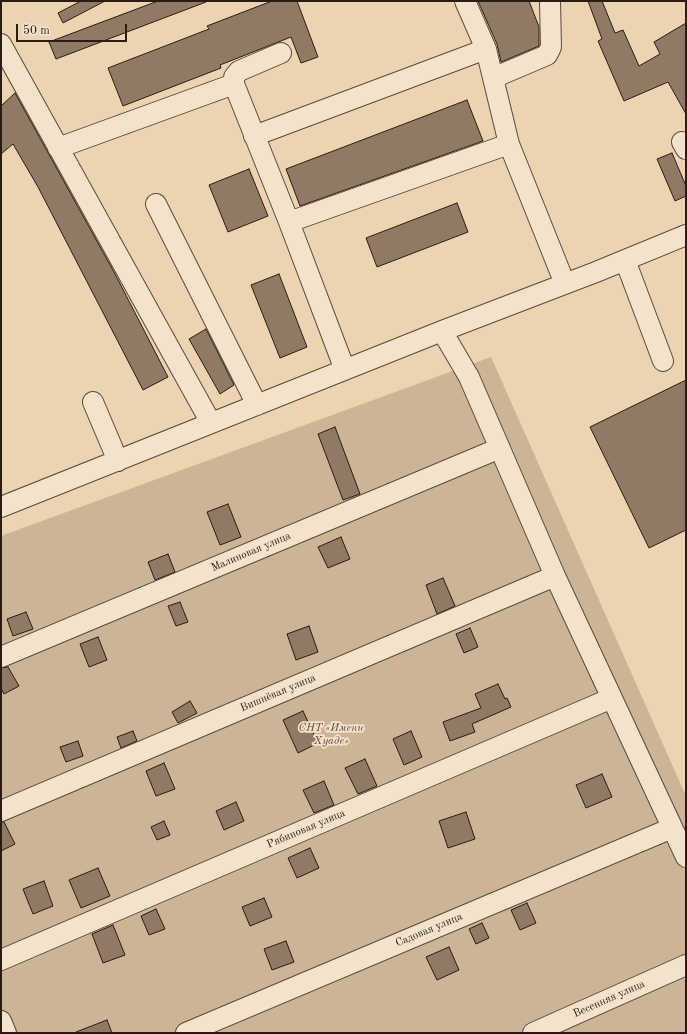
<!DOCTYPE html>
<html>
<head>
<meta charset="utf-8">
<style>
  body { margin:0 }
  #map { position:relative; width:687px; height:1034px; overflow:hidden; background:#ecd4b1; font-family:"Old Standard TT",serif }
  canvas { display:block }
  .frame { position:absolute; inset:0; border:2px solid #2a1b13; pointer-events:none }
  .scale { position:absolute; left:16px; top:24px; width:111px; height:18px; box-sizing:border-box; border:2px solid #2a1b13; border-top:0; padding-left:5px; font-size:12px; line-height:14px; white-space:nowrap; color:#2a1b13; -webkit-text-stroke:3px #f3e3cc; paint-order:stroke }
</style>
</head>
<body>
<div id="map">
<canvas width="687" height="1034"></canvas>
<div class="frame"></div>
<div class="scale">50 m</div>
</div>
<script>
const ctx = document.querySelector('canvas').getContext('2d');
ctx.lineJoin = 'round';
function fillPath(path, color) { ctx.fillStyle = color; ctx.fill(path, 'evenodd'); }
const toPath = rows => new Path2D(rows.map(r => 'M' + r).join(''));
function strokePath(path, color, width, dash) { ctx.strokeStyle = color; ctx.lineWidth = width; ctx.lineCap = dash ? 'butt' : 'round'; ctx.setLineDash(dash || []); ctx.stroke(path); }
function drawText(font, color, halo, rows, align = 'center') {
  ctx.font = font + ' "Old Standard TT",serif'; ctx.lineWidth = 3.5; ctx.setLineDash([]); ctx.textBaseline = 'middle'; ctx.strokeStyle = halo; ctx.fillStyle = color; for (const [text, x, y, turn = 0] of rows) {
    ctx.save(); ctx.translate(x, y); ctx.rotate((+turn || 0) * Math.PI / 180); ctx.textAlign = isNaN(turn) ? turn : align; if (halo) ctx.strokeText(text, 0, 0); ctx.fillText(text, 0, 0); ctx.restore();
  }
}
fillPath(toPath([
  [491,357,686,796,686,1033,1,1033,1,536]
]), '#cbb596');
const building = toPath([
  [81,1,105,1,63,23,58,13,81,1],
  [158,1,206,1,206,2,56,59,49,42,158,1],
  [272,1,297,1,318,57,301,63,291,37,220,65,221,68,123,106,108,68,209,29,207,26,272,1],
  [478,1,529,1,539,27,539,46,501,62,497,44,478,1],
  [588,1,602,1,615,33,623,30,639,66,660,54,654,42,686,23,686,114,668,82,624,101,598,41,602,39,588,1],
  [15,93,114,272,168,377,143,390,38,187,13,144,1,154,1,106,15,93],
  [467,100,483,141,300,206,286,169,467,100],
  [672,153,686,186,686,196,675,201,657,159,672,153],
  [249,169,268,216,228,232,209,185,249,169],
  [457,203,468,232,377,267,366,238,457,203],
  [279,274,307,347,280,358,251,285,279,274],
  [206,329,234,385,220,394,189,339,206,329],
  [686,380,686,530,649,548,590,427,686,380],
  [335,427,360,494,343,500,318,434,335,427],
  [228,504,241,537,220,545,207,512,228,504],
  [341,537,350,559,328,568,318,547,341,537],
  [168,554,175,572,155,580,148,562,168,554],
  [443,578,455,606,437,614,426,585,443,578],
  [180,602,188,622,176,626,168,606,180,602],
  [26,612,33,629,13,636,7,619,26,612],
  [309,626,318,652,296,660,287,634,309,626],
  [470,628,478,647,464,653,456,634,470,628],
  [98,637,107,660,89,667,80,644,98,637],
  [8,667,19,686,4,694,1,688,1,668,8,667],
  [498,684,505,699,507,698,511,707,472,724,475,732,450,741,443,722,481,708,475,694,498,684],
  [190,701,197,713,178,723,172,712,190,701],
  [303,711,318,743,298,753,283,720,303,711],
  [133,731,137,741,121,748,117,737,133,731],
  [411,731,422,757,404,765,393,739,411,731],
  [78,741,83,756,66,762,60,747,78,741],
  [365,759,377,786,358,794,345,768,365,759],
  [164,763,175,789,156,796,146,771,164,763],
  [602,774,612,797,586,808,576,785,602,774],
  [324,781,334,805,314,813,303,790,324,781],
  [236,802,244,821,224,830,216,811,236,802],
  [466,812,475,839,448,848,439,821,466,812],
  [164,821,170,835,157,840,151,827,164,821],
  [1,822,4,822,15,844,1,851,1,822],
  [310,848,319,868,297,878,288,858,310,848],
  [98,868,110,896,81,908,69,880,98,868],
  [44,881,53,906,33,914,23,889,44,881],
  [264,898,272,917,250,926,242,907,264,898],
  [527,903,536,923,520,930,511,910,527,903],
  [156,909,165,929,149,935,141,916,156,909],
  [482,923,489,938,476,944,469,929,482,923],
  [113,925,125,955,103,963,92,934,113,925],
  [286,941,294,962,272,970,264,949,286,941],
  [449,947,459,970,437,980,426,957,449,947],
  [107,1020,112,1033,76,1033,76,1032,107,1020]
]);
fillPath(building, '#8f7b65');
strokePath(building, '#2a1b13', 1);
const minor = toPath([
  [465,1,486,49],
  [1,44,211,423],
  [493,78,547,55,551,47,550,1],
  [234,84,234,77,239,71,281,53],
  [254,136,486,49,509,144,565,284],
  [682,142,686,149],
  [58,148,234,84,289,222,345,370],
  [156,204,257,405],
  [289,222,509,144],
  [625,260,663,361],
  [442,331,469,377,555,576,686,857],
  [93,402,118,461],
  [1,507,442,331,596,272,686,235],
  [1,657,500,448],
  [1,811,555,576],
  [1,960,612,698],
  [1,1021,6,1033],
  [186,1033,672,828],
  [533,1033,686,965]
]);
strokePath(minor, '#5a493a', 22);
strokePath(minor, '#f3e3cc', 20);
drawText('11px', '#2a1b13', '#f3e3cc', [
  ["Малиновая улица",251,552,-23],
  ["Вишнёвая улица",278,693,-23],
  ["Рябиновая улица",306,829,-23],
  ["Садовая улица",429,930,-23],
  ["Весенняя улица",609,999,-24]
]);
drawText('italic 11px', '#5a493a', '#f3e3cc', [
  ["СНТ «Имени",331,728],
  ["Хуаде»",331,741]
]);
</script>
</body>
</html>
